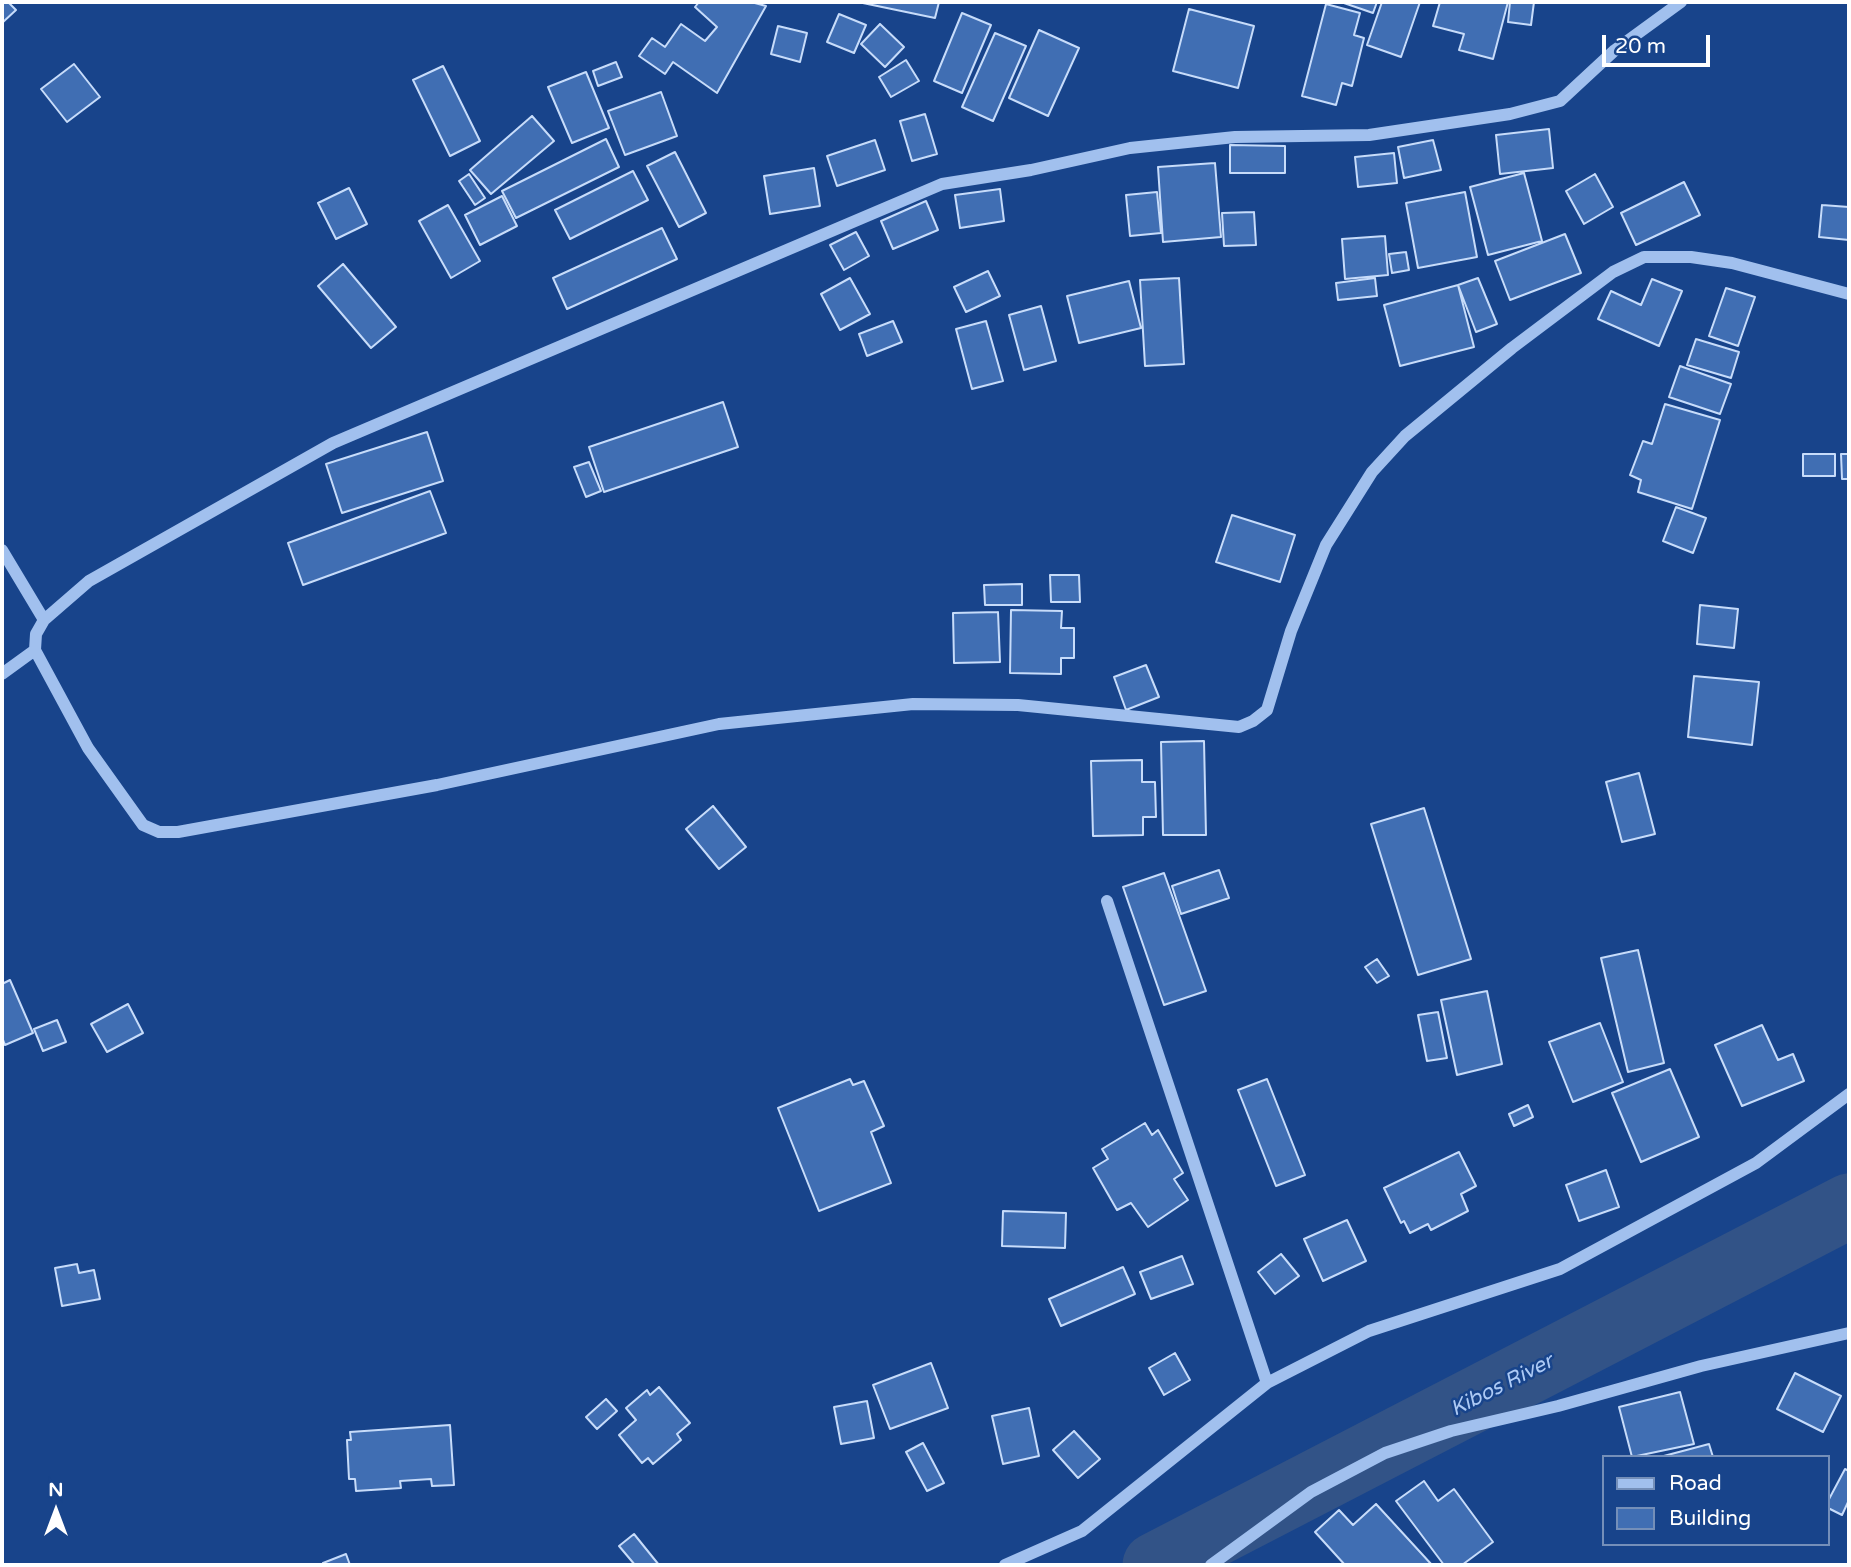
<!DOCTYPE html>
<html>
<head>
<meta charset="utf-8">
<style>
  body { margin:0 }
  #map { position:relative; width:1851px; height:1567px; overflow:hidden; background:#18448b; font-family:"Varela Round",sans-serif }
  canvas { display:block }
  .frame { position:absolute; inset:0; border:4px solid #fff; pointer-events:none }
  .legend { position:absolute; left:1602px; top:1455px; width:228px; height:91px; box-sizing:border-box; background:#18448b; border:2px solid #748fb9; margin:0; padding:9px 12px; list-style:none; font-size:21px; color:#fff }
  .legend li { display:flex; align-items:center; gap:14px; height:35px }
  .legend b { width:35px; border:2px solid #748fb9 }
  .north { position:absolute; left:21px; top:1476px; width:70px; height:70px; -webkit-text-stroke:5px #18448b; paint-order:stroke; rotate:0deg; font-size:19px; font-weight:700; line-height:28px; text-align:center; color:#fff }
  .north::after { content:''; display:block; margin:auto; width:24px; height:32px; background:#fff; clip-path:polygon(50% 0,100% 100%,50% 72%,0 100%) }
  .scale { position:absolute; left:1602px; top:35px; width:108px; height:32px; box-sizing:border-box; border:4px solid #fff; border-top:0; padding-left:9px; font-size:21px; line-height:24px; white-space:nowrap; color:#fff; -webkit-text-stroke:5px #18448b; paint-order:stroke }
</style>
</head>
<body>
<div id="map">
<canvas width="1851" height="1567"></canvas>
<div class="frame"></div>
<ul class="legend">
<li><b style="height:9px;background:#a1c0ee"></b>Road</li>
<li><b style="height:19px;background:#406eb3"></b>Building</li>
</ul>
<div class="north">N</div>
<div class="scale">20 m</div>
</div>
<script>
const ctx = document.querySelector('canvas').getContext('2d');
ctx.lineJoin = 'round';
const toPath = rows => new Path2D(rows.map(r => 'M' + r).join(''));
function strokePath(path, color, width, dash) { ctx.strokeStyle = color; ctx.lineWidth = width; ctx.lineCap = dash ? 'butt' : 'round'; ctx.setLineDash(dash || []); ctx.stroke(path); }
function fillPath(path, color) { ctx.fillStyle = color; ctx.fill(path, 'evenodd'); }
function drawText(font, color, halo, rows, align = 'center') {
  ctx.font = font + ' "Varela Round",sans-serif'; ctx.lineWidth = 5; ctx.setLineDash([]); ctx.textBaseline = 'middle'; ctx.strokeStyle = halo; ctx.fillStyle = color; for (const [text, x, y, turn = 0] of rows) {
    ctx.save(); ctx.translate(x, y); ctx.rotate((+turn || 0) * Math.PI / 180); ctx.textAlign = isNaN(turn) ? turn : align; if (halo) ctx.strokeText(text, 0, 0); ctx.fillText(text, 0, 0); ctx.restore();
  }
}
strokePath(toPath([
  [1155,1565,1849,1206]
]), '#325387', 65);
const building = toPath([
  [2,2,8,2,16,10,2,23,2,2],
  [699,2,751,2,766,6,717,93,673,62,665,74,639,56,652,38,665,47,681,24,705,41,717,27,695,7,699,2],
  [858,2,939,2,935,18,858,2],
  [1341,2,1377,2,1373,13,1341,2],
  [1382,2,1420,2,1401,57,1367,45,1382,2],
  [1440,2,1508,2,1493,59,1459,50,1464,34,1433,26,1440,2],
  [1510,2,1534,2,1531,25,1508,22,1510,2],
  [1326,4,1360,13,1354,35,1364,38,1352,86,1342,83,1336,105,1302,96,1326,4],
  [1189,9,1254,26,1238,88,1173,71,1189,9],
  [962,13,991,25,962,93,934,81,962,13],
  [839,14,866,25,854,53,827,42,839,14],
  [880,24,904,47,885,67,861,44,880,24],
  [778,26,807,33,800,62,771,54,778,26],
  [1039,30,1079,48,1048,116,1009,98,1039,30],
  [995,33,1026,46,993,121,962,107,995,33],
  [906,60,919,81,891,97,879,77,906,60],
  [616,62,622,77,598,86,593,71,616,62],
  [74,64,100,97,67,122,41,89,74,64],
  [443,66,480,141,450,156,413,80,443,66],
  [586,72,609,128,572,143,548,87,586,72],
  [661,92,677,136,625,155,608,111,661,92],
  [925,114,937,154,912,161,900,121,925,114],
  [532,116,554,141,491,194,470,170,532,116],
  [1549,129,1553,168,1500,174,1496,135,1549,129],
  [606,139,619,167,516,218,502,191,606,139],
  [875,140,885,170,837,186,827,156,875,140],
  [1433,140,1441,170,1404,178,1398,147,1433,140],
  [1230,145,1285,146,1285,173,1230,173,1230,145],
  [675,152,706,213,679,227,647,166,675,152],
  [1394,153,1397,183,1358,187,1355,157,1394,153],
  [1215,163,1221,237,1163,242,1158,167,1215,163],
  [814,168,820,206,770,214,764,176,814,168],
  [633,171,648,200,570,239,555,210,633,171],
  [1524,173,1542,241,1488,255,1470,187,1524,173],
  [469,174,485,198,475,205,459,181,469,174],
  [1595,174,1613,207,1584,224,1566,191,1595,174],
  [1684,182,1700,215,1636,245,1621,213,1684,182],
  [349,188,367,224,336,239,318,203,349,188],
  [1000,189,1004,221,960,228,955,195,1000,189],
  [1157,192,1161,233,1130,236,1126,195,1157,192],
  [1465,192,1477,257,1418,268,1406,203,1465,192],
  [502,196,517,226,480,245,465,215,502,196],
  [926,201,938,230,893,249,881,221,926,201],
  [448,205,480,261,451,278,419,221,448,205],
  [1822,205,1849,207,1849,240,1819,237,1822,205],
  [1254,212,1256,245,1224,246,1222,213,1254,212],
  [662,228,677,259,567,309,553,278,662,228],
  [856,232,869,256,844,270,830,245,856,232],
  [1565,234,1581,273,1510,300,1495,261,1565,234],
  [1385,236,1388,275,1345,279,1342,239,1385,236],
  [1406,252,1409,270,1392,273,1389,254,1406,252],
  [343,264,396,327,371,348,318,286,343,264],
  [988,271,1000,296,966,312,954,287,988,271],
  [850,278,870,314,840,330,821,294,850,278],
  [1179,278,1184,364,1145,366,1140,280,1179,278],
  [1375,278,1377,296,1338,300,1336,283,1375,278],
  [1478,278,1497,324,1476,332,1458,285,1478,278],
  [1652,279,1682,291,1659,346,1598,319,1611,291,1641,305,1652,279],
  [1129,281,1141,328,1079,343,1067,296,1129,281],
  [1458,285,1474,347,1400,366,1384,305,1458,285],
  [1726,288,1755,297,1738,346,1709,336,1726,288],
  [1041,306,1056,361,1024,370,1009,315,1041,306],
  [893,321,902,342,867,356,859,334,893,321],
  [986,321,1003,381,972,389,956,329,986,321],
  [1696,339,1739,352,1731,378,1687,365,1696,339],
  [1680,366,1731,384,1720,414,1669,397,1680,366],
  [723,402,738,447,604,492,589,447,723,402],
  [1665,404,1720,420,1692,509,1638,492,1641,480,1630,475,1643,441,1652,444,1665,404],
  [427,432,443,481,342,513,326,464,427,432],
  [1803,454,1835,454,1835,476,1803,476,1803,454],
  [1841,454,1849,454,1849,479,1842,479,1841,454],
  [589,462,601,491,586,497,574,467,589,462],
  [430,491,446,533,303,585,288,543,430,491],
  [1676,507,1706,518,1693,553,1663,541,1676,507],
  [1232,515,1295,535,1280,582,1216,562,1232,515],
  [1050,575,1079,575,1080,602,1051,602,1050,575],
  [1022,584,1022,605,985,605,984,585,1022,584],
  [1700,605,1738,609,1734,648,1697,644,1700,605],
  [1011,610,1062,611,1061,628,1074,628,1074,658,1061,658,1061,674,1010,673,1011,610],
  [998,612,1000,662,954,663,953,613,998,612],
  [1146,665,1159,697,1126,710,1114,677,1146,665],
  [1694,676,1759,682,1752,745,1688,737,1694,676],
  [1204,741,1206,835,1163,835,1161,742,1204,741],
  [1142,760,1142,782,1155,782,1156,817,1143,817,1143,835,1093,836,1091,761,1142,760],
  [1639,773,1655,834,1622,842,1606,782,1639,773],
  [713,806,746,847,719,869,686,829,713,806],
  [1424,808,1471,959,1418,975,1371,824,1424,808],
  [1219,870,1229,898,1181,914,1172,886,1219,870],
  [1164,873,1206,991,1164,1005,1123,887,1164,873],
  [1638,950,1664,1063,1628,1072,1601,958,1638,950],
  [1377,959,1389,976,1377,983,1365,967,1377,959],
  [10,980,33,1033,5,1045,2,1037,2,984,10,980],
  [1487,991,1502,1064,1457,1075,1441,1000,1487,991],
  [128,1004,143,1033,107,1052,91,1024,128,1004],
  [1438,1012,1447,1058,1427,1061,1418,1015,1438,1012],
  [57,1020,66,1042,43,1051,34,1029,57,1020],
  [1600,1023,1623,1082,1573,1102,1549,1042,1600,1023],
  [1762,1025,1778,1060,1793,1054,1804,1081,1742,1106,1715,1045,1762,1025],
  [1670,1069,1699,1137,1641,1162,1612,1093,1670,1069],
  [850,1079,853,1085,864,1081,884,1126,871,1132,891,1183,819,1211,778,1108,850,1079],
  [1267,1079,1305,1175,1276,1186,1238,1090,1267,1079],
  [1528,1105,1533,1117,1514,1126,1509,1114,1528,1105],
  [1145,1123,1152,1135,1158,1130,1183,1173,1174,1179,1188,1200,1148,1227,1131,1203,1117,1210,1093,1168,1108,1159,1102,1149,1145,1123],
  [1459,1152,1476,1186,1461,1194,1468,1211,1431,1230,1428,1224,1410,1233,1404,1221,1401,1223,1384,1188,1459,1152],
  [1606,1170,1619,1207,1579,1221,1566,1185,1606,1170],
  [1003,1211,1066,1213,1065,1248,1002,1246,1003,1211],
  [1347,1220,1366,1261,1323,1281,1304,1239,1347,1220],
  [1281,1254,1299,1276,1275,1294,1258,1272,1281,1254],
  [1182,1256,1193,1284,1151,1299,1140,1272,1182,1256],
  [77,1264,79,1273,94,1270,100,1299,62,1306,55,1268,77,1264],
  [1123,1267,1135,1294,1061,1326,1049,1299,1123,1267],
  [1175,1353,1190,1380,1164,1395,1149,1368,1175,1353],
  [931,1363,948,1408,890,1429,873,1385,931,1363],
  [1795,1373,1841,1396,1823,1432,1777,1409,1795,1373],
  [659,1387,690,1423,677,1434,681,1440,653,1464,648,1458,642,1463,619,1435,636,1420,626,1408,647,1390,650,1395,659,1387],
  [1680,1392,1694,1444,1632,1457,1619,1407,1680,1392],
  [606,1399,617,1411,597,1429,586,1417,606,1399],
  [867,1401,874,1438,841,1444,834,1407,867,1401],
  [1029,1408,1039,1456,1003,1464,992,1416,1029,1408],
  [450,1425,454,1485,432,1486,431,1479,400,1481,401,1488,356,1491,355,1479,349,1479,347,1440,351,1440,350,1432,450,1425],
  [1074,1431,1100,1459,1078,1478,1053,1450,1074,1431],
  [923,1443,944,1483,927,1491,906,1452,923,1443],
  [1709,1444,1713,1457,1660,1457,1709,1444],
  [1845,1469,1849,1471,1849,1500,1842,1515,1828,1508,1828,1501,1845,1469],
  [1424,1481,1438,1501,1454,1489,1493,1542,1462,1565,1444,1565,1396,1501,1424,1481],
  [1376,1504,1432,1565,1345,1565,1315,1532,1339,1510,1353,1525,1376,1504],
  [634,1534,659,1565,635,1565,619,1546,634,1534],
  [346,1554,350,1565,324,1565,323,1563,346,1554]
]);
fillPath(building, '#406eb3');
strokePath(building, '#c7dcfa', 2);
strokePath(toPath([
  [2,550,44,620],
  [35,650,88,748,143,825,159,832,178,832,437,785,719,724,913,704,1018,705,1239,727,1253,721,1267,710,1291,631,1326,545,1372,472,1405,436,1512,348,1613,272,1644,257,1691,257,1732,263,1849,294],
  [2,674,35,650,36,634,44,620,89,581,333,443,942,184,1031,170,1130,148,1235,137,1369,135,1510,114,1560,101,1615,50,1681,2],
  [1107,901,1267,1383],
  [1005,1565,1082,1531,1267,1383,1369,1331,1560,1269,1756,1163,1849,1094],
  [1211,1565,1311,1492,1385,1453,1451,1431,1558,1406,1701,1366,1849,1333]
]), '#a1c0ee', 12);
drawText('italic 21px', '#adcaf5', '#18448b', [
  ["Kibos River",1502,1386,-27]
]);
</script>
</body>
</html>
